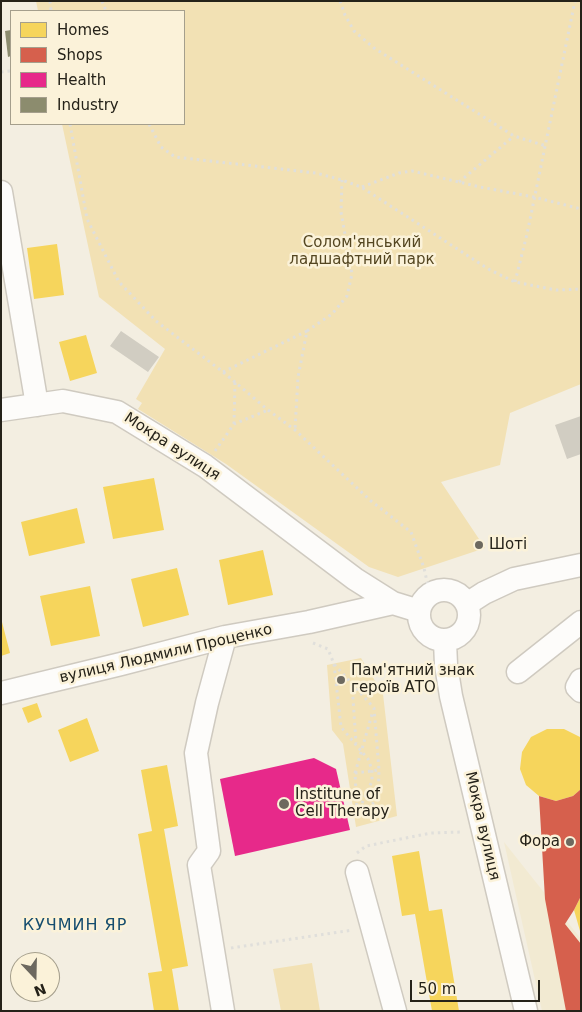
<!DOCTYPE html>
<html>
<head>
<meta charset="utf-8">
<style>
  body { margin:0 }
  #map { position:relative; width:582px; height:1012px; overflow:hidden; background:#f3eee1; font-family:"DejaVu Sans",sans-serif }
  canvas { display:block }
  .frame { position:absolute; inset:0; border:2px solid #252219; pointer-events:none }
  .legend { position:absolute; left:10px; top:10px; width:175px; height:115px; box-sizing:border-box; background:#fbf2d9; border:1px solid #a59f8c; margin:0; padding:6px 9px; list-style:none; font-size:15px; color:#252219 }
  .legend li { display:flex; align-items:center; gap:10px; height:25px }
  .legend b { width:25px; border:1px solid #a59f8c }
  .north { position:absolute; left:10px; top:952px; width:50px; height:50px; box-sizing:border-box; background:#fbf2d9; border:1px solid #a59f8c; border-radius:50%; rotate:159deg; font-size:14px; font-weight:700; line-height:20px; text-align:center; color:#252219 }
  .north::after { content:''; display:block; margin:auto; width:18px; height:22px; background:#6d695f; clip-path:polygon(50% 0,100% 100%,50% 72%,0 100%) }
  .scale { position:absolute; left:410px; top:980px; width:130px; height:22px; box-sizing:border-box; border:2px solid #252219; border-top:0; padding-left:6px; font-size:15px; line-height:18px; white-space:nowrap; color:#252219; -webkit-text-stroke:4px #fbf2d9; paint-order:stroke }
</style>
</head>
<body>
<div id="map">
<canvas width="582" height="1012"></canvas>
<div class="frame"></div>
<ul class="legend">
<li><b style="height:14px;background:#f6d55c"></b>Homes</li>
<li><b style="height:14px;background:#d6604d"></b>Shops</li>
<li><b style="height:14px;background:#e7298a"></b>Health</li>
<li><b style="height:14px;background:#8c8c6e"></b>Industry</li>
</ul>
<div class="north">N</div>
<div class="scale">50 m</div>
</div>
<script>
const ctx = document.querySelector('canvas').getContext('2d');
ctx.lineJoin = 'round';
function fillPath(path, color) { ctx.fillStyle = color; ctx.fill(path, 'evenodd'); }
const toPath = rows => new Path2D(rows.map(r => 'M' + r).join(''));
function strokePath(path, color, width, dash) { ctx.strokeStyle = color; ctx.lineWidth = width; ctx.lineCap = dash ? 'butt' : 'round'; ctx.setLineDash(dash || []); ctx.stroke(path); }
function drawText(font, color, halo, rows, align = 'center') {
  ctx.font = font + ' "DejaVu Sans",sans-serif'; ctx.lineWidth = 5; ctx.setLineDash([]); ctx.textBaseline = 'middle'; ctx.strokeStyle = halo; ctx.fillStyle = color; for (const [text, x, y, turn = 0] of rows) {
    ctx.save(); ctx.translate(x, y); ctx.rotate((+turn || 0) * Math.PI / 180); ctx.textAlign = isNaN(turn) ? turn : align; if (halo) ctx.strokeText(text, 0, 0); ctx.fillText(text, 0, 0); ctx.restore();
  }
}
fillPath(toPath([
  [504,842,581,939,581,1011,542,1011]
]), '#f2ead2');
fillPath(toPath([
  [36,1,581,1,581,384,510,413,500,465,441,482,485,548,398,577,369,567,226,464,138,409,142,403,136,399,165,349,99,297,62,124,184,124,184,11,38,11],
  [361,658,383,694,397,816,356,827,343,744,332,730,327,665],
  [312,963,320,1011,281,1011,273,969]
]), '#f2e1b4');
fillPath(toPath([
  [57,244,64,295,34,299,27,248],
  [86,335,97,373,70,381,59,342],
  [154,478,164,530,113,539,103,487],
  [77,508,85,543,29,556,21,522],
  [263,550,273,595,228,605,219,560],
  [177,568,189,615,143,627,131,579],
  [90,586,100,636,51,646,40,596],
  [2,622,10,653,1,656,1,623],
  [37,703,42,717,28,723,22,708],
  [87,718,99,751,70,762,58,730],
  [547,729,564,729,580,737,581,739,581,789,573,796,556,801,539,796,526,785,520,769,522,752,531,737],
  [167,765,178,826,164,829,188,966,172,969,179,1011,154,1011,148,973,162,971,138,834,152,831,141,770],
  [419,851,429,911,442,909,459,1011,432,1011,415,914,402,916,392,856],
  [581,896,581,931,580,931,574,910]
]), '#f6d55c');
fillPath(toPath([
  [581,789,581,896,574,910,565,924,581,944,581,1011,566,1011,545,899,539,796,556,801,573,796]
]), '#d6604d');
fillPath(toPath([
  [314,758,336,769,350,830,235,856,220,779]
]), '#e7298a');
fillPath(toPath([
  [11,30,11,56,8,57,5,31]
]), '#8c8c6e');
fillPath(toPath([
  [121,331,159,357,148,372,110,346],
  [581,416,581,454,567,459,555,425]
]), '#d1cdc2');
const minor = toPath([
  [1,192,37,405],
  [1,410,63,401,117,412,205,466,355,579,393,603],
  '419 615a25 25 0 1 1 50 0a25 25 0 1 1-50 0Z',
  [467,604,484,593,514,579,581,565],
  [445,641,446,665,451,696,526,1011],
  [518,672,581,622],
  [581,680,577,687,581,691],
  [1,693,121,664,225,637,309,622,393,603,419,611],
  [357,872,395,1011],
  [223,1011,199,865,209,851,196,753,207,703,225,637]
]);
strokePath(minor, '#cfcac0', 25);
strokePath(toPath([
  [50,1,51,11],
  [102,1,106,11],
  [340,1,345,15,354,31,374,48,514,136,546,146],
  [1,72,11,71],
  [70,124,87,219,119,282,156,321,223,372,268,410,295,430,371,501,411,532,424,568,428,586],
  [149,124,161,147,175,157,316,173,342,180,361,187,490,270,515,282,556,290,581,289],
  [459,182,514,136],
  [362,187,399,173,412,171,480,187,534,197,581,209],
  [515,282,527,234,575,1],
  [307,331,332,314,347,296,352,274,341,212,342,180],
  [223,372,307,331,298,377,295,430],
  [234,424,235,382],
  [215,451,234,424,268,410],
  [313,643,328,649,334,664,341,727,368,759,372,770,372,781,357,814,378,800,379,770,374,708,334,664],
  [465,672,473,672],
  [352,684,356,743],
  [355,773,379,770],
  [357,812,355,773,373,711],
  [357,853,366,846,431,833,462,832],
  [231,948,353,930]
]), '#e0dfdb', 3, [2.5, 4]);
strokePath(minor, '#fdfcfa', 22);
for (const [x, y, r, color] of [
  [479,545,5,"#6d695f"],
  [341,680,5,"#6d695f"],
  [284,804,6,"#6d695f"],
  [570,842,5,"#6d695f"]
]) { const dot = new Path2D(); dot.arc(x, y, r, 0, 2 * Math.PI); ctx.fillStyle = color; ctx.fill(dot); strokePath(dot, '#fbf2d9', 2); }
drawText('15px', '#544621', '#fbf2d9', [
  ["Солом'янський",362,243],
  ["ладшафтний парк",362,260]
]);
drawText('15px', '#252219', '#fbf2d9', [
  ["Мокра вулиця",172,447,33],
  ["вулиця Людмили Проценко",166,654,-13],
  ["Мокра вулиця",482,826,77]
]);
drawText('15px', '#252219', '#fbf2d9', [
  ["Шоті",489,545],
  ["Пам'ятний знак",351,671],
  ["героїв АТО",351,688],
  ["Institune of",295,795],
  ["Cell Therapy",295,812],
  ["Фора",560,842,"right"]
], 'left');
ctx.letterSpacing = '1px';
drawText('16px', '#154d6f', '#fbf2d9', [
  ["КУЧМИН ЯР",75,926]
]);
ctx.letterSpacing = '0px';
</script>
</body>
</html>
